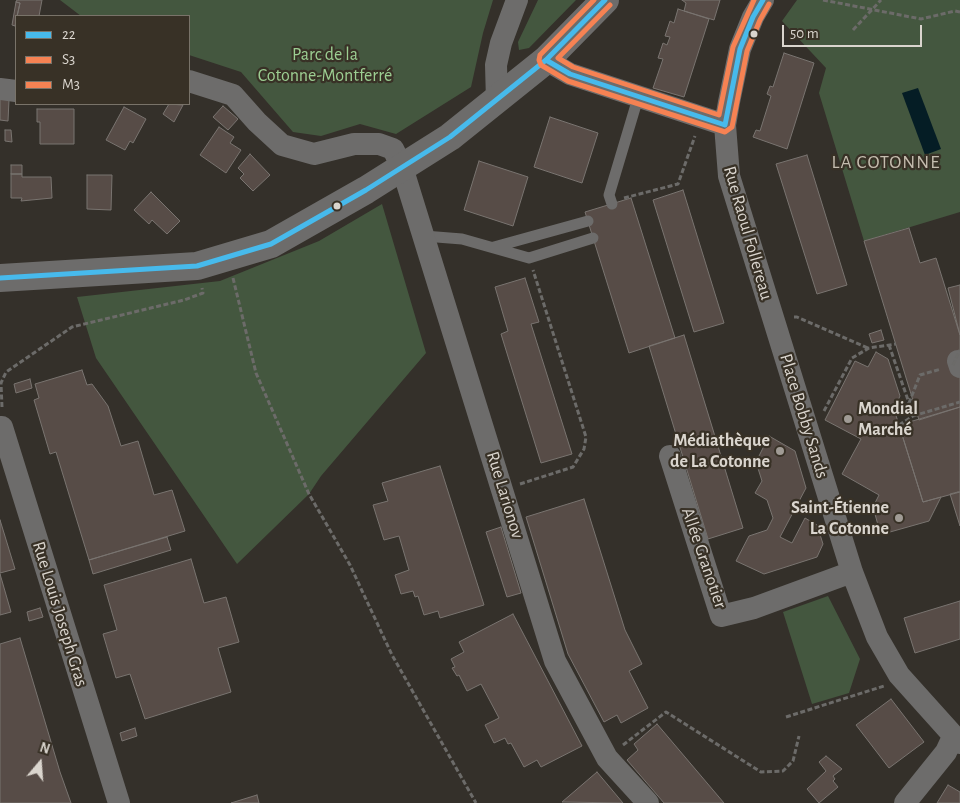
<!DOCTYPE html>
<html>
<head>
<meta charset="utf-8">
<style>
  body { margin:0 }
  #map { position:relative; width:960px; height:803px; overflow:hidden; background:#34302a; font-family:"Alegreya Sans",sans-serif }
  canvas { display:block }
  .legend { position:absolute; left:15px; top:15px; width:175px; height:90px; box-sizing:border-box; background:#383126; border:1px solid #797369; margin:0; padding:6px 9px; list-style:none; font-size:15px; color:#dad5ce }
  .legend li { display:flex; align-items:center; gap:10px; height:25px }
  .legend b { width:25px; border:1px solid #797369 }
  .north { position:absolute; left:15px; top:738px; width:50px; height:50px; -webkit-text-stroke:4px #383126; paint-order:stroke; rotate:18deg; font-size:14px; font-weight:700; line-height:20px; text-align:center; color:#dad5ce }
  .north::after { content:''; display:block; margin:auto; width:18px; height:22px; background:#dad5ce; clip-path:polygon(50% 0,100% 100%,50% 72%,0 100%) }
  .scale { position:absolute; left:782px; top:25px; width:140px; height:22px; box-sizing:border-box; border:2px solid #dad5ce; border-top:0; padding-left:6px; font-size:15px; line-height:18px; white-space:nowrap; color:#dad5ce; -webkit-text-stroke:4px #383126; paint-order:stroke }
</style>
</head>
<body>
<div id="map">
<canvas width="960" height="803"></canvas>
<ul class="legend">
<li><b style="height:6px;background:#47baec"></b>22</li>
<li><b style="height:6px;background:#f68253"></b>S3</li>
<li><b style="height:6px;background:#f68253"></b>M3</li>
</ul>
<div class="north">N</div>
<div class="scale">50 m</div>
</div>
<script>
const ctx = document.querySelector('canvas').getContext('2d');
ctx.lineJoin = 'round';
function fillPath(path, color) { ctx.fillStyle = color; ctx.fill(path, 'evenodd'); }
const toPath = rows => new Path2D(rows.map(r => 'M' + r).join(''));
function strokePath(path, color, width, dash) { ctx.strokeStyle = color; ctx.lineWidth = width; ctx.lineCap = dash ? 'butt' : 'round'; ctx.setLineDash(dash || []); ctx.stroke(path); }
function drawText(font, color, halo, rows, align = 'center') {
  ctx.font = font + ' "Alegreya Sans",sans-serif'; ctx.lineWidth = 4.5; ctx.setLineDash([]); ctx.textBaseline = 'middle'; ctx.strokeStyle = halo; ctx.fillStyle = color; for (const [text, x, y, turn = 0] of rows) {
    ctx.save(); ctx.translate(x, y); ctx.rotate((+turn || 0) * Math.PI / 180); ctx.textAlign = isNaN(turn) ? turn : align; if (halo) ctx.strokeText(text, 0, 0); ctx.fillText(text, 0, 0); ctx.restore();
  }
}
fillPath(toPath([
  [60,0,493,0,483,33,471,87,396,134,360,124,321,136,293,132,241,72,189,55,189,16,81,16],
  [538,0,576,0,529,48,519,50,518,42],
  [797,0,960,0,960,212,864,241,819,93,826,68,782,21],
  [382,204,426,353,321,476,309,494,237,564,96,358,77,297,220,281,319,241],
  [828,596,860,659,849,693,812,704,783,612]
]), '#44573f');
fillPath(toPath([
  [918,88,941,149,925,155,902,93]
]), '#051d25');
const building = toPath([
  [17,0,42,0,39,16,17,16,20,3,16,2,17,0],
  [682,0,720,0,714,20,684,11,686,3,682,0],
  [16,2,20,3,15,26,12,25,16,2],
  [678,9,709,19,684,97,653,88,663,59,658,58,663,43,667,45,670,37,665,36,670,21,674,23,678,9],
  [784,53,814,63,787,149,753,137,756,130,760,131,771,96,767,94,770,86,773,87,784,53],
  [0,99,9,100,8,121,0,120,0,99],
  [169,104,183,105,174,122,163,114,169,104],
  [223,106,238,119,228,130,213,117,223,106],
  [124,107,146,119,133,143,130,141,125,150,106,140,124,107],
  [37,109,74,109,74,144,40,144,40,122,37,122,37,109],
  [550,117,598,133,582,183,534,167,550,117],
  [219,127,234,137,230,143,241,150,226,173,200,155,219,127],
  [5,130,11,130,12,142,5,141,5,130],
  [250,154,270,175,253,191,240,178,244,174,238,168,250,154],
  [807,155,847,285,817,294,776,164,807,155],
  [479,161,528,177,513,226,464,210,479,161],
  [11,165,22,165,22,174,11,174,11,165],
  [11,174,22,174,22,177,51,177,52,198,21,201,22,198,11,198,11,174],
  [87,175,112,175,111,210,87,209,87,175],
  [683,190,724,323,694,332,653,200,683,190],
  [151,192,180,221,167,234,152,220,149,224,134,210,151,192],
  [631,198,675,338,629,353,585,212,631,198],
  [909,228,920,263,936,258,960,335,960,407,919,420,864,241,909,228],
  [525,278,539,322,531,324,572,454,541,463,501,334,508,331,495,287,525,278],
  [960,285,960,335,948,288,960,285],
  [881,330,884,340,872,343,869,334,881,330],
  [684,335,743,528,708,539,649,346,684,335],
  [876,352,888,359,900,396,894,409,923,502,941,497,929,521,890,532,878,525,873,507,879,495,842,474,861,439,825,420,855,361,868,367,876,352],
  [82,370,87,385,92,384,108,406,121,446,138,441,154,495,172,490,185,531,89,560,56,452,50,454,34,400,39,398,35,384,82,370],
  [30,379,32,388,16,393,14,384,30,379],
  [960,407,960,492,923,502,899,425,960,407],
  [769,436,795,451,806,488,780,537,792,543,805,518,817,525,823,544,817,557,764,574,736,561,749,536,767,530,773,518,767,500,755,493,762,481,756,462,769,436],
  [440,466,484,605,440,618,438,611,424,615,418,596,415,597,413,591,401,594,395,575,409,570,399,536,384,540,373,505,388,501,382,483,440,466],
  [958,492,960,492,960,526,950,494,958,492],
  [584,499,625,630,642,664,629,671,648,708,621,723,617,715,604,722,568,654,526,517,584,499],
  [0,520,15,569,0,573,0,520],
  [501,527,521,593,507,597,486,532,501,527],
  [167,537,171,550,93,574,89,560,167,537],
  [191,559,204,603,226,597,239,642,218,648,231,692,145,719,130,674,116,678,103,634,117,630,104,585,191,559],
  [0,574,11,612,0,615,0,574],
  [960,601,960,639,915,653,904,618,960,601],
  [40,608,43,617,29,621,27,612,40,608],
  [513,614,582,746,541,767,537,760,524,767,511,743,508,744,505,738,494,743,485,725,499,718,481,684,467,691,459,675,457,676,452,668,455,667,451,659,464,652,459,642,513,614],
  [20,638,60,772,71,803,0,803,0,644,20,638],
  [891,699,924,742,889,768,856,725,891,699],
  [657,724,724,803,664,803,627,760,638,750,634,744,657,724],
  [135,728,137,736,122,741,120,733,135,728],
  [826,756,842,769,833,776,835,779,833,781,838,787,819,803,807,789,826,771,819,762,826,756],
  [597,772,623,803,562,802,597,772],
  [948,785,960,792,960,803,937,803,948,785],
  [257,795,259,803,231,803,257,795]
]);
fillPath(building, '#574c47');
strokePath(building, '#797470', 1);
strokePath(toPath([
  [823,0,921,19,955,11,960,12],
  [853,30,881,0],
  [624,198,678,184,695,136],
  [233,278,256,373,309,494,350,565,392,655,476,803],
  [794,317,797,317,868,348],
  [889,345,909,403],
  [2,407,1,383,6,372,72,327,184,300,203,293,202,288],
  [824,411,852,358,869,348,896,344],
  [913,416,960,402],
  [899,425,913,416,909,403,920,375,941,369],
  [520,484,573,467,584,449,586,437,533,270],
  [786,717,884,686],
  [623,745,666,712,761,772,783,771,793,761,799,736]
]), '#6c6b69', 3, [5, 2.5]);
strokePath(toPath([
  [612,204,609,195,638,98],
  [424,236,462,239,529,258,593,238],
  [494,247,588,221]
]), '#6d6c6b', 11);
strokePath(toPath([
  [763,0,753,17,740,49,729,102,725,125,729,176,852,572,877,637,899,675,960,743],
  [546,60,570,74,725,125],
  [189,81,233,95,257,122,282,145,314,154,354,144,379,144,393,149,402,167,555,661,607,758,648,803],
  [0,89,16,91],
  [497,101,496,65,501,43,517,0],
  [958,361,960,367],
  [0,427,2,427,119,803],
  [670,456,721,616,754,608,852,572],
  [905,803,946,752,953,737]
]), '#6d6c6b', 22);
strokePath(toPath([
  [0,278,197,266,271,244,366,190,450,137,546,60,605,0]
]), '#6d6c6b', 28);
strokePath(toPath([
  [953,365,960,350]
]), '#6c6b69', 3, [5, 2.5]);
strokePath(toPath([
  [546,60,570,74,725,125],
  [725,125,740,49,753,17,763,0],
  [0,278,197,266,271,244,366,190,450,137,546,60,605,0]
]), '#47baec', 5);
strokePath(toPath([
  [594,0,540,55,539,60,541,65,568,81,725,132,732,127,747,51,760,20,769,4]
]), '#f68253', 5);
strokePath(toPath([
  [610,5,558,58,573,67,719,115,733,47,754,0]
]), '#f68253', 5);
for (const [x, y, r, color] of [
  [754,34,4.5,"#dad5ce"],
  [337,206,4.5,"#dad5ce"],
  [848,419,5,"#a09b95"],
  [780,451,5,"#a09b95"],
  [899,518,5,"#a09b95"]
]) { const dot = new Path2D(); dot.arc(x, y, r, 0, 2 * Math.PI); ctx.fillStyle = color; ctx.fill(dot); strokePath(dot, '#383126', 2); }
drawText('18px', '#9cce92', '#383126', [
  ["Parc de la",325,55],
  ["Cotonne-Montferré",325,76]
]);
drawText('18px', '#dad5ce', '#383126', [
  ["Rue Raoul Follereau",748,233,74],
  ["Place Bobby Sands",804,416,73],
  ["Rue Larionov",505,495,73],
  ["Allée Granotier",704,558,71],
  ["Rue Louis Joseph Gras",60,614,73]
]);
drawText('bold 18px', '#dad5ce', '#383126', [
  ["Mondial",858,409,"left"],
  ["Marché",858,430,"left"],
  ["Médiathèque",770,441],
  ["de La Cotonne",770,462],
  ["Saint-Étienne",889,508],
  ["La Cotonne",889,529]
], 'right');
ctx.letterSpacing = '1px';
drawText('19px', '#c5bdaf', '#383126', [
  ["LA COTONNE",886,162]
]);
ctx.letterSpacing = '0px';
</script>
</body>
</html>
